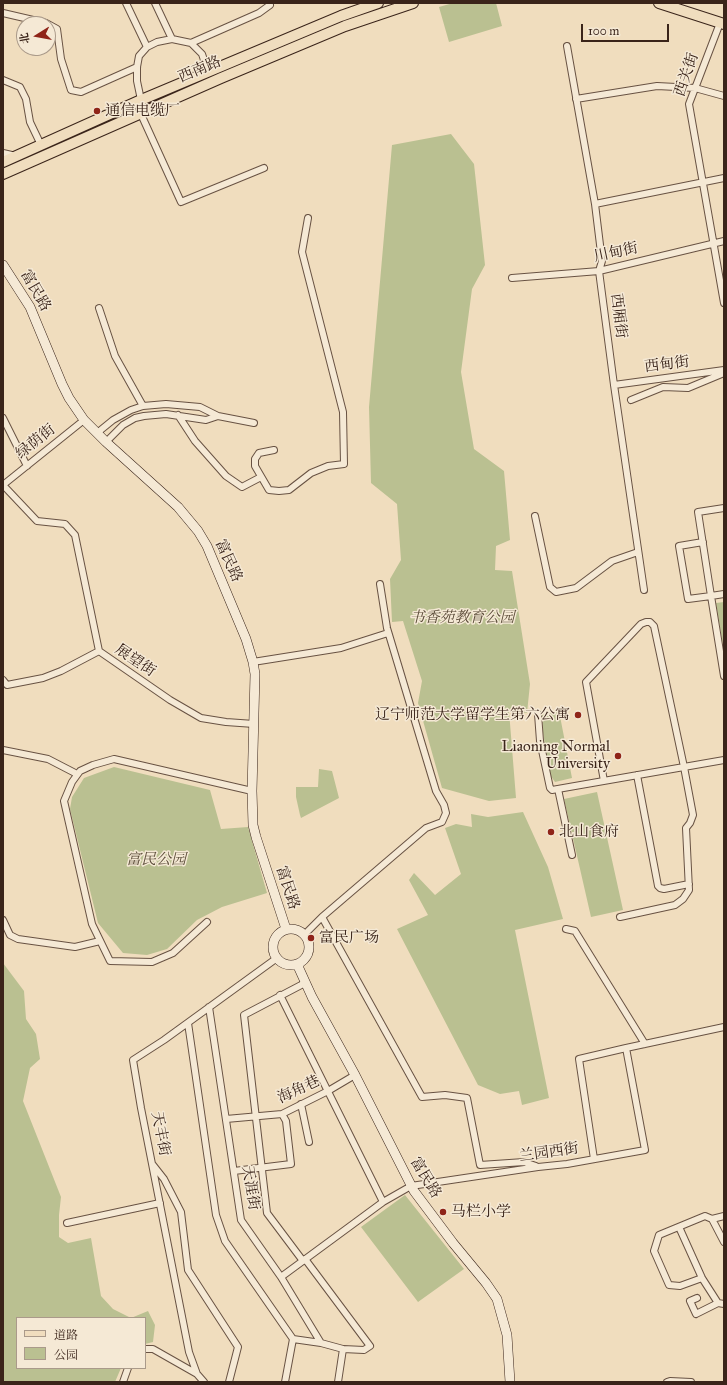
<!DOCTYPE html>
<html>
<head>
<meta charset="utf-8">
<style>
  body { margin:0 }
  #map { position:relative; width:727px; height:1385px; overflow:hidden; background:#f0ddbe; font-family:"IM FELL Great Primer","Noto Serif SC",serif }
  canvas { display:block }
  .frame { position:absolute; inset:0; border:4px solid #3a241a; pointer-events:none }
  .legend { position:absolute; left:16px; top:1317px; width:130px; height:52px; box-sizing:border-box; background:#f5e9d5; border:1px solid #aa9a8a; margin:0; padding:5px 7px; list-style:none; font-size:12px; color:#3a241a }
  .legend li { display:flex; align-items:center; gap:8px; height:20px }
  .legend b { width:20px; border:1px solid #aa9a8a }
  .north { position:absolute; left:16px; top:16px; width:40px; height:40px; box-sizing:border-box; background:#f5e9d5; border:1px solid #aa9a8a; border-radius:50%; rotate:259deg; font-size:11px; font-weight:700; line-height:16px; text-align:center; color:#3a241a }
  .north::after { content:''; display:block; margin:auto; width:14px; height:18px; background:#8f2418; clip-path:polygon(50% 0,100% 100%,50% 72%,0 100%) }
  .scale { position:absolute; left:581px; top:24px; width:88px; height:18px; box-sizing:border-box; border:2px solid #3a241a; border-top:0; padding-left:5px; font-size:12px; line-height:14px; white-space:nowrap; color:#3a241a; -webkit-text-stroke:3px #f5e9d5; paint-order:stroke }
</style>
</head>
<body>
<div id="map">
<canvas width="727" height="1385"></canvas>
<div class="frame"></div>
<ul class="legend">
<li><b style="height:5px;background:#f0ddbe"></b>道路</li>
<li><b style="height:11px;background:#bac091"></b>公园</li>
</ul>
<div class="north">北</div>
<div class="scale">100 m</div>
</div>
<script>
const ctx = document.querySelector('canvas').getContext('2d');
ctx.lineJoin = 'round';
function fillPath(path, color) { ctx.fillStyle = color; ctx.fill(path, 'evenodd'); }
const toPath = rows => new Path2D(rows.map(r => 'M' + r).join(''));
function strokePath(path, color, width, dash) { ctx.strokeStyle = color; ctx.lineWidth = width; ctx.lineCap = dash ? 'butt' : 'round'; ctx.setLineDash(dash || []); ctx.stroke(path); }
function drawText(font, color, halo, rows, align = 'center') {
  ctx.font = font + ' "IM FELL Great Primer","Noto Serif SC",serif'; ctx.lineWidth = 3; ctx.setLineDash([]); ctx.textBaseline = 'middle'; ctx.strokeStyle = halo; ctx.fillStyle = color; for (const [text, x, y, turn = 0] of rows) {
    ctx.save(); ctx.translate(x, y); ctx.rotate((+turn || 0) * Math.PI / 180); ctx.textAlign = isNaN(turn) ? turn : align; if (halo) ctx.strokeText(text, 0, 0); ctx.fillText(text, 0, 0); ctx.restore();
  }
}
fillPath(toPath([
  [453,3,496,3,502,26,449,42,439,7],
  [451,134,474,164,485,265,472,289,461,372,474,449,504,471,510,540,496,546,495,570,512,571,530,684,527,713,509,711,516,798,489,801,442,788,418,703,422,681,403,621,392,622,390,579,401,560,397,504,371,483,369,407,392,145],
  [724,602,724,651,716,603],
  [559,711,572,778,555,782,550,775,543,733,542,715],
  [114,767,210,790,221,829,248,827,267,893,222,907,197,920,167,949,147,955,123,953,98,923,70,809,72,797,84,778],
  [319,769,332,771,339,798,301,818,300,815,296,797,296,787,318,787],
  [597,792,623,910,591,917,564,799],
  [523,812,548,867,563,919,515,930,549,1098,522,1105,519,1091,500,1094,478,1085,397,929,428,915,409,880,414,873,435,895,461,874,445,828,456,824,472,827,471,814,488,817],
  [3,963,24,991,26,1019,36,1034,40,1059,30,1068,23,1101,61,1197,59,1215,59,1237,68,1243,91,1238,101,1296,113,1309,131,1318,17,1318,17,1368,121,1368,115,1382,3,1382],
  [405,1195,464,1269,418,1302,361,1227],
  [148,1311,155,1325,153,1342,145,1344,145,1318,131,1318]
]), '#bac091');
const street = toPath([
  [126,3,147,47],
  [155,3,172,39],
  [3,13,46,23,57,29,61,59,71,90,81,92,137,67],
  [720,23,689,104,724,303],
  [191,43,259,13,270,5,269,3],
  [567,46,595,204,602,261,599,271,614,385,644,590],
  [3,80,20,87,26,99,30,122,41,145],
  [576,99,657,86,695,88,724,96],
  [141,100,137,81,137,67,139,56,147,47,157,42,172,39,191,43,202,54,208,72],
  [140,112,181,202,264,168],
  [3,153,16,156],
  [595,204,724,178],
  [512,278,599,271,724,241],
  [99,308,115,356,143,406],
  [614,385,724,370],
  [631,400,663,387,688,388,724,373],
  [178,415,195,441,226,476,242,487,261,477],
  [3,418,27,466],
  [97,433,113,420,131,410,143,406,166,404,200,407,218,416,254,423],
  [106,442,123,425,135,418,144,416,166,414,206,420,218,416],
  [274,450,259,453,255,459,255,466,269,490,279,491,289,490,311,473,328,466,344,464,343,412,302,252,308,218],
  [3,485,37,521,65,524,75,535,99,651],
  [3,485,84,420],
  [535,516,550,587,556,592,576,588,612,561,638,552],
  [703,542,679,546,688,599,711,596,698,512,724,508],
  [724,594,711,596,724,676],
  [253,662,341,648,388,633],
  [3,680,7,685,43,678,61,671,99,651,170,700,201,718,226,722,254,724],
  [538,714,540,741,550,788,552,790,724,760],
  [3,750,48,759,77,774],
  [637,775,658,886,660,888,664,889,689,884],
  [604,781,586,682,641,624,646,622,650,622,654,626,684,767,693,815,690,823,686,828,689,890,683,899,675,905,620,917],
  [558,789,572,855],
  [322,917,422,1097,445,1095,467,1098,480,1165,524,1162,536,1166],
  [3,920,10,935,18,939,75,947,100,941],
  [207,922,173,953,152,962,110,961,92,924,64,801,72,782,80,771,93,765,114,759,252,791],
  [566,929,575,931,645,1044],
  [305,934,322,917,426,828,442,822,446,813,444,805,436,791,387,628,380,584],
  [280,995,383,1202],
  [209,1007,241,1220,281,1277,321,1343,343,1349,338,1382],
  [188,1023,216,1215,225,1241,293,1339,285,1382],
  [301,1104,309,1142],
  [226,1119,282,1114,328,1091,355,1075],
  [594,1159,579,1059,626,1048],
  [153,1165,164,1179,181,1212,188,1270,238,1347,229,1382],
  [234,1171,291,1164,286,1121,282,1114],
  [712,1219,724,1242],
  [67,1223,160,1203],
  [679,1227,702,1278,718,1303],
  [305,1259,370,1346,364,1350,343,1349],
  [303,1261,267,1213,244,1015,305,983],
  [281,1277,383,1202,411,1186,538,1167,567,1164,645,1150,626,1048,724,1027],
  [702,1278,680,1286,669,1285,654,1251,659,1235,705,1216,712,1219,724,1216],
  [697,1298,690,1301,696,1314,718,1303,724,1304],
  [293,1339,321,1343],
  [145,1349,153,1349,197,1374],
  [123,1382,128,1368],
  [204,1382,197,1374,189,1352,141,1108,133,1060,164,1040,277,958],
  [667,1382,670,1381,691,1382]
]);
const secondary = toPath([
  [3,265,30,307,62,384,69,398,84,420,106,442,178,507,198,531,207,546,246,639,253,662,255,674,252,791,253,825,256,837,286,929],
  '273 947a18 18 0 1 1 36 0a18 18 0 1 1-36 0Z',
  [297,964,312,997,355,1075,414,1191,453,1243,486,1283,497,1299,507,1335,510,1382]
]);
const primary = toPath([
  [659,3,724,24],
  [3,162,141,100,341,16,378,3],
  [3,174,221,78,345,26,413,3]
]);
strokePath(street, '#685243', 8);
strokePath(secondary, '#3a241a', 10);
strokePath(primary, '#3a241a', 12);
strokePath(street, '#f5e9d5', 6);
strokePath(secondary, '#f5e9d5', 9);
strokePath(primary, '#f0ddbe', 10);
for (const [x, y, r, color] of [
  [97,111,4,"#8f2418"],
  [578,715,4,"#8f2418"],
  [618,756,4,"#8f2418"],
  [551,832,4,"#8f2418"],
  [311,938,4,"#8f2418"],
  [443,1212,4,"#8f2418"]
]) { const dot = new Path2D(); dot.arc(x, y, r, 0, 2 * Math.PI); ctx.fillStyle = color; ctx.fill(dot); strokePath(dot, '#f5e9d5', 1.5); }
drawText('15px', '#3a241a', '#f5e9d5', [
  ["西南路",200,70,-23],
  ["西关街",687,75,-71],
  ["川甸街",616,253,-12],
  ["富民路",35,291,60],
  ["西厢街",618,316,83],
  ["西甸街",667,365,-7],
  ["绿荫街",36,442,-39],
  ["富民路",228,561,66],
  ["展望街",135,661,34],
  ["富民路",287,888,72],
  ["海角巷",299,1090,-25],
  ["天丰街",160,1134,79],
  ["兰园西街",549,1153,-8],
  ["富民路",425,1178,59],
  ["天涯街",250,1188,81]
]);
drawText('15px', '#3a241a', '#f5e9d5', [
  ["通信电缆厂",105,111],
  ["辽宁师范大学留学生第六公寓",570,715,"right"],
  ["Liaoning Normal",610,747,"right"],
  ["University",610,764,"right"],
  ["北山食府",559,832],
  ["富民广场",319,938],
  ["马栏小学",451,1212]
], 'left');
drawText('italic 15px', '#5a4b38', '#f5e9d5', [
  ["书香苑教育公园",462,618],
  ["富民公园",156,860]
]);
</script>
</body>
</html>
